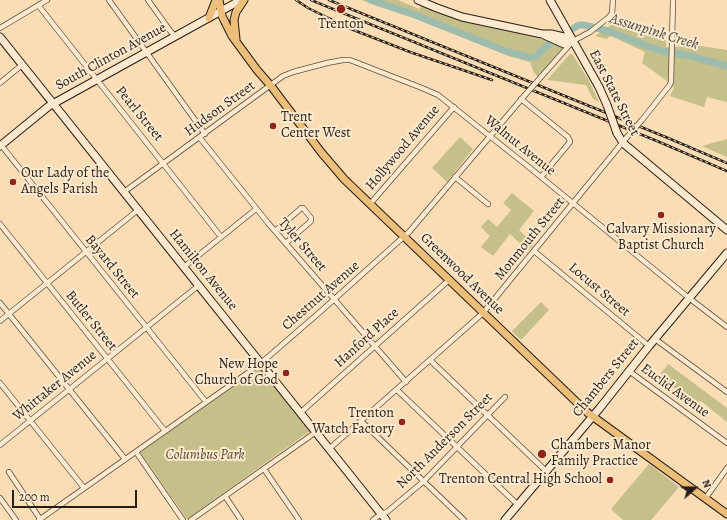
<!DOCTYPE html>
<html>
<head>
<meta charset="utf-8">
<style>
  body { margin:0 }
  #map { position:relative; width:727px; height:520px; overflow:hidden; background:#faddb4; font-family:Alegreya,serif }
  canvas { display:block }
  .north { position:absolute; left:675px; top:468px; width:40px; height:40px; -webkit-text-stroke:3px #fce9ce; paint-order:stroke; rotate:70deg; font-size:11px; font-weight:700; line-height:16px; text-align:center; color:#271d15 }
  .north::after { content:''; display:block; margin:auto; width:14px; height:18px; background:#271d15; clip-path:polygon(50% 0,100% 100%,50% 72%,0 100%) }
  .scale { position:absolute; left:12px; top:490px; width:125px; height:18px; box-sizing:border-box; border:2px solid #271d15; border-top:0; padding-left:5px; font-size:12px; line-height:14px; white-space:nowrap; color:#271d15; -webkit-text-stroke:3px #fce9ce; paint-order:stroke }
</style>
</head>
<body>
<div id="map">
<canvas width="727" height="520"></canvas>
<div class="north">N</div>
<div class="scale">200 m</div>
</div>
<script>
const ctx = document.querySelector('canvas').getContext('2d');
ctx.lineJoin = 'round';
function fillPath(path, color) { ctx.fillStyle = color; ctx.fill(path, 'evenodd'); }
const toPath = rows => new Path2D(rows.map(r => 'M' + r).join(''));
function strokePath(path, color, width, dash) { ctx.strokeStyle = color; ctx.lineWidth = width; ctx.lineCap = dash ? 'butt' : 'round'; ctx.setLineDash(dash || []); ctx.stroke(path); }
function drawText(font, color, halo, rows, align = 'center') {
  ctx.font = font + ' Alegreya,serif'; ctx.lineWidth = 4; ctx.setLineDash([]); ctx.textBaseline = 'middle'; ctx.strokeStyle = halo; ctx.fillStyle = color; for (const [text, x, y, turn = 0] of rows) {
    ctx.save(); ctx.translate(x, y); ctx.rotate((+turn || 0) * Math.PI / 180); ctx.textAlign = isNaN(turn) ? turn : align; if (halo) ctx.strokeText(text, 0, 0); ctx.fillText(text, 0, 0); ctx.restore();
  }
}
fillPath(toPath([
  [361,0,398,0,419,9,421,6,437,13,481,25,527,35,548,41,554,44,566,47,539,77,534,73,530,62,509,56,407,14],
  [614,23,639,32,666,40,666,47,701,46,727,50,727,102,707,97,704,107,670,96,674,88,667,81,642,63,645,52,611,36,606,39,595,36],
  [570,54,572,54,588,79,599,102,593,99,586,85,547,80],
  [460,137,473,149,447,182,432,168],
  [727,139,727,157,702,146],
  [512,193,534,211,519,230,534,244,528,251,510,234,493,256,481,247,490,236,481,227,488,219,497,227,511,210,503,203],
  [541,302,549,310,521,340,512,331],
  [668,364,727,408,727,422,701,401,695,403,659,376],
  [260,368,310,431,187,519,140,452],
  [649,464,679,487,651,520,623,520,611,509]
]), '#c5bf89');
strokePath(toPath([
  [370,0,415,15,508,52,528,57,535,57,550,43],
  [574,28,579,25,584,25,608,31,647,46,662,51,690,56,727,66]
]), '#9ebcad', 7);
const street = toPath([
  [109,0,205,134],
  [148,0,171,32,175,36],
  [38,5,221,237],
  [0,28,47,0],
  [541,77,573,41,590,32,609,17,612,13,613,0],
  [0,83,22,65],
  [521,99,568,137,570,141,570,142,541,177],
  [642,120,669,86,671,82,673,0],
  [200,138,268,223,406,382],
  [1,145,206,402],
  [455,177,488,204],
  [124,192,283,76,293,72,327,63,343,60,350,60,422,88,438,95,530,168,689,298,727,327],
  [370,204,454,107],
  [0,224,165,431],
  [275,231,298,211,301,208,303,208,311,218,311,221,286,243],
  [534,251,649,346],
  [184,267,256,209],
  [0,303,125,459],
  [0,321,138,210],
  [655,339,727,392],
  [430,360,546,471],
  [629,371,727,443],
  [0,383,84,488],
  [397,390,518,505],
  [300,413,449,280],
  [361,421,464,520],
  [0,445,198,286],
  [329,449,483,313,627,137],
  [136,452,183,520],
  [264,469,299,520],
  [9,472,40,519],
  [225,496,241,520],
  [0,498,16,520],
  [705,499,727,468],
  [39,520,249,372,268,357,320,312,409,232,525,95],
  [191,520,316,432],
  [373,520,381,514,387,512,424,481,505,397]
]);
const secondary = toPath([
  [418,0,437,8,462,17,542,34,551,34,564,37,573,41],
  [550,0,599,87,607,105],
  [544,35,564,44,567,44,573,41],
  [0,37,386,520],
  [617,133,623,143,727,230],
  [0,146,49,106,241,0],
  [505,520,599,409,649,346,727,253]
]);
const primary = toPath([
  [219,0,222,16,232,36,257,70,271,86,321,152,344,179,588,413,727,514],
  [209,18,216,0],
  [236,39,234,20,236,12,244,0]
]);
strokePath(street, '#5c4d3d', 6);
strokePath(secondary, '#271d15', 9);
strokePath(primary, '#271d15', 9);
strokePath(street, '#fce9ce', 4.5);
strokePath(secondary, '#fce9ce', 7);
strokePath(primary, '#edbe7a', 7);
const rail = toPath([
  [296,0,308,8,351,29,410,52,492,80],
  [311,0,657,141,727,171],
  [329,0,668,138,727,163]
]);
strokePath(rail, '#271d15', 2.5);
strokePath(rail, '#fce9ce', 1, [3]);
const streetBridge = toPath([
  [525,95,541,77],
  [627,137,642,120]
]);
const secondaryBridge = toPath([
  [607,105,617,133]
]);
strokePath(streetBridge, '#5c4d3d', 6, []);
strokePath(secondaryBridge, '#271d15', 9, []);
strokePath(streetBridge, '#fce9ce', 4.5);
strokePath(secondaryBridge, '#fce9ce', 7);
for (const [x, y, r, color] of [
  [341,9,5,"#8f2418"],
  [273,126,4,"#8f2418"],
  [13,182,4,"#8f2418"],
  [661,215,4,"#8f2418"],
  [286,373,4,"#8f2418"],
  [402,422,4,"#8f2418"],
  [542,454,5,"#8f2418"],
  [610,480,4,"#8f2418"]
]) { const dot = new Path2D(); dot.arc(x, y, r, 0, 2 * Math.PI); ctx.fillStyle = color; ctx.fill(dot); strokePath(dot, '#fce9ce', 1.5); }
drawText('14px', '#271d15', '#fce9ce', [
  ["Trenton",341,25,"center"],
  ["Trent",281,118],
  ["Center West",281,134],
  ["Our Lady of the",21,174],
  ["Angels Parish",21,190],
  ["Calvary Missionary",661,230,"center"],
  ["Baptist Church",661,246,"center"],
  ["New Hope",278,365,"right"],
  ["Church of God",278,381,"right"],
  ["Trenton",394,414,"right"],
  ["Watch Factory",394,430,"right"],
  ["Chambers Manor",551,446],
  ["Family Practice",551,462],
  ["Trenton Central High School",602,480,"right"]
], 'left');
drawText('14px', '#271d15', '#fce9ce', [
  ["South Clinton Avenue",111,57,-29],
  ["East State Street",614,93,63],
  ["Hudson Street",220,109,-36],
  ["Pearl Street",139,114,51],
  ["Walnut Avenue",520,146,39],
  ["Hollywood Avenue",403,148,-50],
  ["Monmouth Street",530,239,-51],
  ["Tyler Street",302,245,49],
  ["Bayard Street",112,267,51],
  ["Hamilton Avenue",203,270,51],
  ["Greenwood Avenue",462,274,44],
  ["Locust Street",599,290,40],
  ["Chestnut Avenue",321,296,-41],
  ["Butler Street",91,321,51],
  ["Hanford Place",367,338,-42],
  ["Chambers Street",606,378,-51],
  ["Whittaker Avenue",55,386,-39],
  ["Euclid Avenue",675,391,36],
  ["North Anderson Street",445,441,-45]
]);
drawText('italic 14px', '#564e38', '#fce9ce', [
  ["Columbus Park",205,456]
]);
drawText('italic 15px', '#4b4d43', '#fce9ce', [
  ["Assunpink Creek",654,32,17]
]);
</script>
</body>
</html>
